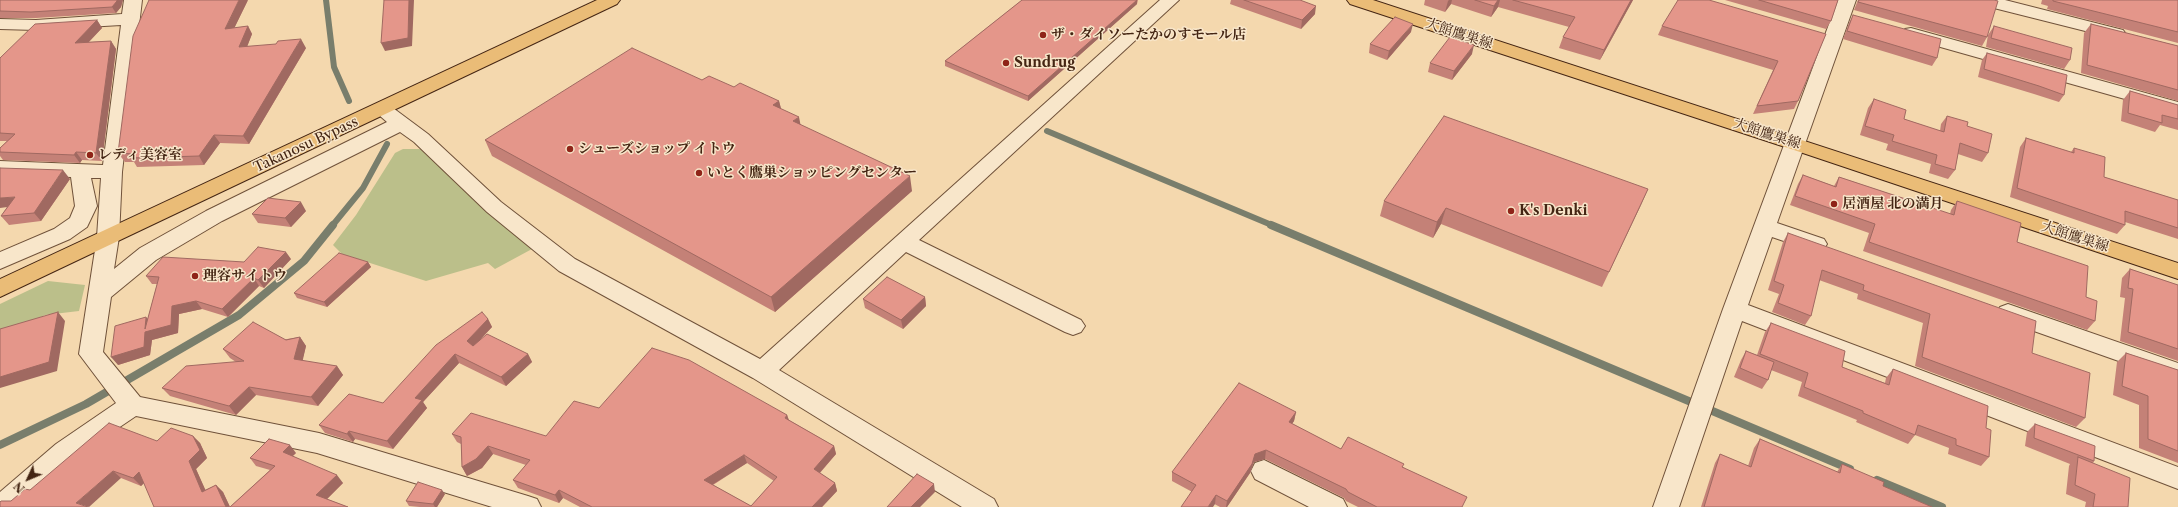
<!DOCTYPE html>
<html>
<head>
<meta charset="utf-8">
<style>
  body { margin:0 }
  #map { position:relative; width:2178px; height:507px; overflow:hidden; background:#f4d8ae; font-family:"Libre Caslon Text",serif }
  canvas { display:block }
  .north { position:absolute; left:8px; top:459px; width:40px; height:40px; -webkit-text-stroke:3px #f8e6ca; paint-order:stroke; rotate:226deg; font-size:11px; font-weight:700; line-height:16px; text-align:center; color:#442513 }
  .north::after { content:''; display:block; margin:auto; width:14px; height:18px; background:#442513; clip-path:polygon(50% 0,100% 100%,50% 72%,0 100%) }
</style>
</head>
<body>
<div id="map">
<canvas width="2178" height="507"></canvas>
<div class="north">N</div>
</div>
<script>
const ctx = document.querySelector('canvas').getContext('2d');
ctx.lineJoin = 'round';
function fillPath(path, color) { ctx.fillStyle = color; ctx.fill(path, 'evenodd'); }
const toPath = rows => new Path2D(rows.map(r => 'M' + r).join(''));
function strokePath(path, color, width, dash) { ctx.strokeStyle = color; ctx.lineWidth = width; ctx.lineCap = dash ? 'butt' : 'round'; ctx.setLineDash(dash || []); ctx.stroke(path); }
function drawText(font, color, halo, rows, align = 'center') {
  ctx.font = font + ' "Libre Caslon Text","Noto Serif JP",serif'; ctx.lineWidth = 3; ctx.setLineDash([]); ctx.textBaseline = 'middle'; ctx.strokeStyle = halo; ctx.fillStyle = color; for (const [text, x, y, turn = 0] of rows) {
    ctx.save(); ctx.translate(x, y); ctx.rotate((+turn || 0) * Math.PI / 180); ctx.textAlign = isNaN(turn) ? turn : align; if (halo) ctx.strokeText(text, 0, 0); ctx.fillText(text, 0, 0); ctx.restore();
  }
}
fillPath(toPath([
  [403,149,421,149,478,204,532,249,495,269,488,263,426,281,342,254,333,245,356,215,395,153],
  [48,281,85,285,79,311,45,315,0,338,0,304]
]), '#bbbf8a');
strokePath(toPath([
  [326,0,334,67,349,101],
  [1047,131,1274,226],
  [332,226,363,188,387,144]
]), '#797e6c', 6);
strokePath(toPath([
  [1271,225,1850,469],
  [0,445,86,404,239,315,304,261,333,225],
  [1877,480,1942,507]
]), '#797e6c', 8);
const minor = toPath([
  [124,0,142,0,122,172,119,237,114,269,140,248,206,211,387,122,372,109,375,105,382,103,389,105,428,134,501,202,575,259,760,359,1160,0,1179,0,919,240,1081,320,1085,326,1081,332,1073,335,1065,332,906,252,779,370,994,499,998,507,962,507,753,378,559,271,487,212,414,142,400,132,222,221,156,260,111,297,103,352,140,397,319,433,528,496,537,499,541,507,492,507,317,453,136,416,74,458,20,507,0,507,0,492,56,444,116,403,79,354,97,237,101,178,91,178,97,206,87,227,70,239,0,269,0,252,54,229,70,218,75,206,71,177,0,175,0,161,103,165,121,25,36,30,0,29,0,19,36,20,122,14,124,0],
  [1838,0,1856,0,1777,223,1824,239,1827,244,1824,249,1816,252,1772,237,1748,305,2178,467,2178,489,1742,321,1679,507,1653,507,1723,309,1838,0],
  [1975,0,2005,0,2123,30,2126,34,2123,38,2117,39,1978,4,1975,0],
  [1911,28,2178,102,2178,114,1905,37,1902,33,1905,29,1911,28],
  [2008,304,2178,363,2178,382,2000,319,1996,313,2000,307,2008,304],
  [1264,460,1343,499,1347,507,1309,507,1255,479,1251,471,1255,463,1264,460]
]);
const major = toPath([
  [1347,0,1373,0,2178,263,2178,279,1788,148,1350,4,1347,0]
]);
const highway = toPath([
  [597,0,620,0,617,4,0,297,0,279,597,0]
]);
strokePath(minor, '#70523a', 2);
strokePath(major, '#442513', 2);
strokePath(highway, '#442513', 2);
fillPath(minor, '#f8e6ca');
fillPath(major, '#eabc77');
fillPath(highway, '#eabc77');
fillPath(toPath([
  [0,0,123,0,121,7,116,13,36,18,0,18],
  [248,0,234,28,248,26,252,34,247,46,306,48,249,144,220,143,204,165,137,167,134,162,125,162,118,153],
  [1022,0,1138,0,1137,4,1028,101,945,66,945,61],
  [1231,0,1300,0,1315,14,1301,29,1230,4],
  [1425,0,1633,0,1600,60,1559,48,1563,37,1569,27,1498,7,1491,17,1451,4,1445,12,1424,5],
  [1725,0,1838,0,1831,21,1826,29],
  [1858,0,1994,0,1987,37,1982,46,1854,10],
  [2042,0,2178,0,2178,43,2047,9,2048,6,2041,4],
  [1853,15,1937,58,1932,66,1843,39,1849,23],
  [97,20,102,28,89,42,111,41,116,49,102,161,82,160,80,163,3,160,0,156,0,148,7,141,0,141,0,58],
  [2091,24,2178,46,2178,101,2081,73,2084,33],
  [1662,26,1826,34,1798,101,1794,109,1753,114,1773,70,1658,35],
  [1994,26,2070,60,2064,69,1986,47,1988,35],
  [1411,32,1387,60,1369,53,1370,44],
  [1987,53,2064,95,2059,102,2034,94,1978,77,1982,60],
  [1472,54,1452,80,1428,72,1430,63],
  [702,80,734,87,779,101,781,109,800,125,912,191,775,312,492,156,485,140],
  [2130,91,2178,105,2178,130,2160,125,2155,132,2121,121,2123,100],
  [1874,99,1904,119,1940,131,1941,124,1947,116,1967,126,1988,153,1982,162,1958,154,1955,170,1948,179,1929,173,1931,164,1886,150,1888,144,1860,135,1868,108],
  [2026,138,2071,152,2074,148,2104,177,2178,200,2178,239,2125,222,2125,225,2117,234,2010,197,2020,147],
  [1803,175,1834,186,1839,177,1950,214,1951,210,1957,201,2017,242,2086,297,2095,321,2087,330,1863,251,1869,233,1790,205,1798,184],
  [70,179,41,221,9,225,1,216,7,207],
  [1648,189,1602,287,1441,224,1433,238,1380,216,1384,201],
  [306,211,291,227,258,223,252,214],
  [1788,233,2032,353,2085,418,2076,427,1915,366,1923,323,1857,299,1858,294,1819,280,1811,316,1805,325,1772,312,1779,294,1768,290,1783,242],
  [291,259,264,288,259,286,228,317,202,309,179,314,178,333,152,340,150,355,118,365,148,318,157,284,152,284,146,276,244,262],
  [368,262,371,267,327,307,297,298,294,293],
  [2130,269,2178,285,2178,361,2120,341,2125,298,2120,297,2122,278],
  [925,297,926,306,903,329,865,308,863,299],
  [488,319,492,327,480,340,528,354,532,362,506,386,459,363,423,402,427,408,393,449,355,439,353,442,325,433,319,425,383,403],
  [1771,323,1842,367,1885,383,1886,378,1893,369,1986,428,1989,457,1981,466,1948,454,1949,448,1915,435,1908,444,1856,422,1857,420,1798,396,1802,382,1771,370,1768,380,1762,389,1734,377,1741,360,1746,351,1757,355,1765,332],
  [300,337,306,346,302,361,337,366,343,375,318,406,256,395,236,415,170,396,162,388,236,362,230,358,223,349],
  [2126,353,2178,370,2178,463,2139,448,2139,405,2113,395,2117,362],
  [599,408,787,415,789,420,834,446,836,454,820,473,835,483,837,491,822,507,580,507,563,498,559,503,518,488,513,480,526,465,493,454,482,468,467,476,462,467,461,444,457,442,452,434,546,436],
  [747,463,774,481,751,506,713,485],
  [1296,412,1294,421,1292,424,1341,449,1403,467,1463,507,1358,507,1346,501,1344,498,1265,459,1254,462,1250,473,1227,507,1220,507,1172,481,1172,472],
  [2035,424,2094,461,2093,463,2128,507,2085,507,2086,502,2066,494,2069,466,2070,464,2025,446,2027,432],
  [193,436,200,443,207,458,196,469,205,490,216,485,223,492,230,507,270,470,256,466,250,458,296,453,293,456,343,483,327,499,348,507,154,507,144,483,141,486,121,478,11,501,30,490,157,441],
  [1760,439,1837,472,1842,464,1883,486,1932,507,1701,507,1715,463,1720,454,1748,466,1754,448],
  [445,494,437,507,420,507,409,506,406,501]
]), '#c48177');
fillPath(toPath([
  [117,0,123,0,121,7,116,13,112,7],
  [239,0,248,0,230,37,225,29],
  [409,0,414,0,412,46,385,51,381,43],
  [1137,0,1137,4,1028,101,1028,96],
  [1449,0,1452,0,1451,4,1445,12,1448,1],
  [1498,0,1500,0,1498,7,1491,17,1494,6],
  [1631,0,1633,0,1600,60,1604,50],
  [1316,6,1315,14,1301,29,1302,20],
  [97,20,102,28,81,50,75,43],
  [1413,24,1411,32,1387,60,1389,51],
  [248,26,252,34,244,55,239,47],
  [301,39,306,48,249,144,243,136],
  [111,41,116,49,102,161,96,153],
  [1474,45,1472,54,1452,80,1454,71],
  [779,101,783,116,773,105],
  [799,117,802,132,793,121],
  [214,135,220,143,204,165,199,156],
  [76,152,82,160,80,163,74,155],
  [63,170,70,179,41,221,34,213],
  [910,176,912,191,775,312,771,297],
  [1648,189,1641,205,1602,287,1609,272],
  [15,197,22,205,0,208,0,198],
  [301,202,306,211,291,227,285,218],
  [1446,208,1441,224,1433,238,1437,222],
  [286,252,291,259,264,288,258,280],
  [368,262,371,267,327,307,324,302],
  [254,278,259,286,228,317,222,309],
  [925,297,926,306,903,329,901,320],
  [196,301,202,309,179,314,178,333,152,340,150,355,118,365,111,357,145,329,146,317,153,324,172,306],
  [58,312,65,321,57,371,0,388,0,377],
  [488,319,492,327,471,349,467,341],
  [300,337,306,346,301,368,294,359],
  [455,354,459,363,423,402,427,408,393,449,387,441,415,398],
  [528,354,532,362,506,386,501,377],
  [337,366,343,375,318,406,311,397],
  [249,387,256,395,236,415,229,406],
  [1296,412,1294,421,1287,431,1289,422],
  [787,415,790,424,785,418],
  [349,431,355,439,353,442,347,434],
  [193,436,200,443,207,458,196,469,210,500,202,492,189,461],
  [290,445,296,453,289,459,283,452],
  [488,446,493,454,482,468,467,476,462,467],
  [834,446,836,454,816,477,814,469],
  [1266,450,1265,459,1254,462,1250,473,1227,507,1226,507,1227,501,1255,454],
  [744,455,747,463,707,488,704,480],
  [113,471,121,478,89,507,76,503],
  [139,472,147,480,141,486,133,478],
  [337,475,343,483,323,503,316,495],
  [835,483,837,491,822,507,812,507],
  [934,484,935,492,920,507,911,507],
  [216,485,223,492,230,507,226,507],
  [442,490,445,494,437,507,435,507,433,504],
  [559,490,563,498,559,503,555,495],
  [1216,495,1215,504,1213,507,1208,507]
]), '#a06961');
const building = toPath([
  [0,0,117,0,117,1,112,7,31,12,0,11,0,0],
  [149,0,239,0,225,29,248,26,239,47,276,44,278,41,301,39,243,136,214,135,199,156,131,158,135,154,118,153,133,36,149,0],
  [384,0,409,0,408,38,381,43,384,0],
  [1022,0,1137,0,1028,96,945,61,1022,0],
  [1244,0,1300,0,1316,6,1302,20,1244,0],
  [1475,0,1498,0,1494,6,1475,0],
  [1513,0,1631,0,1604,50,1563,37,1575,17,1513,0],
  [1678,0,1709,0,1826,34,1798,101,1757,106,1778,61,1662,26,1678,0],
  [1759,0,1838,0,1831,21,1759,0],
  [1859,0,1994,0,1998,1,1987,37,1858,2,1859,0],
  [2053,0,2178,0,2178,32,2053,1,2053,0],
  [1853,15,1941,39,1937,58,1847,31,1853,15],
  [1395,17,1413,24,1389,51,1370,44,1395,17],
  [97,20,75,43,111,41,96,153,76,152,74,155,0,152,0,148,15,134,0,133,0,58,35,24,97,20],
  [2091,24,2178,46,2178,90,2087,65,2091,24],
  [1994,26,2072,48,2070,60,1991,38,1994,26],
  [1450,37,1474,45,1454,71,1430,63,1450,37],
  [632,48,702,80,709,76,734,87,740,83,779,101,773,105,799,117,793,121,910,176,771,297,485,140,632,48],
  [1987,53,2067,75,2064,95,2039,86,1984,69,1987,53],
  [2130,91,2178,105,2178,119,2162,115,2162,123,2128,113,2130,91],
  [1874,99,1906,110,1904,119,1944,132,1947,116,1968,122,1967,126,1992,134,1988,153,1960,143,1955,170,1935,164,1937,155,1892,141,1894,135,1865,126,1874,99],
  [1444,116,1648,189,1609,272,1446,208,1437,222,1384,201,1444,116],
  [2026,138,2074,153,2074,148,2105,157,2104,177,2178,200,2178,228,2125,211,2125,225,2017,188,2026,138],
  [0,168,63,170,34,213,1,216,15,197,0,198,0,168],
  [1803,175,1836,187,1839,177,1954,215,1957,201,2021,223,2017,242,2088,266,2086,297,2097,301,2095,321,1869,242,1875,224,1795,196,1803,175],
  [268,198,301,202,285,218,252,214,268,198],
  [1788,233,2036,321,2032,353,2090,373,2085,418,1922,357,1930,314,1863,290,1864,285,1822,270,1811,316,1778,303,1784,285,1774,281,1788,233],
  [258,247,286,252,258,280,254,278,222,309,196,301,172,306,171,325,145,332,144,347,111,357,115,326,146,317,145,329,159,277,146,276,163,257,244,262,258,247],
  [339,253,368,262,324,302,294,293,339,253],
  [2130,269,2178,285,2178,349,2128,332,2133,289,2128,288,2130,269],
  [887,277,925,297,901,320,863,299,887,277],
  [58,312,49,362,0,377,0,329,58,312],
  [482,312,488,319,467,341,473,346,487,334,528,354,501,377,455,354,415,398,422,400,387,441,349,431,347,434,319,425,349,394,383,403,436,345,482,312],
  [253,322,286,340,300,337,294,359,337,366,311,397,249,387,229,406,162,388,186,366,244,361,223,349,253,322],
  [1771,323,1845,351,1842,367,1889,385,1893,369,1988,406,1986,428,1991,430,1989,457,1956,445,1956,439,1918,425,1915,435,1863,413,1863,411,1804,387,1808,373,1760,354,1771,323],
  [652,348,689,360,787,415,785,418,834,446,814,469,835,483,812,507,592,507,559,490,555,495,513,480,530,460,488,446,476,459,462,467,461,437,452,434,471,413,546,436,574,401,599,408,652,348],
  [744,455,777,477,751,506,704,480,744,455],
  [1746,351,1774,362,1768,380,1740,368,1746,351],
  [2126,353,2178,370,2178,451,2148,439,2148,396,2122,386,2126,353],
  [1239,383,1296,412,1289,422,1341,449,1348,437,1404,464,1402,467,1467,497,1462,507,1377,507,1348,492,1346,489,1266,450,1255,454,1252,464,1227,501,1216,495,1208,507,1181,507,1196,485,1172,472,1239,383],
  [109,423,157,441,171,428,193,436,200,450,189,461,202,492,216,485,226,507,154,507,139,472,133,478,113,471,76,503,88,507,0,507,0,502,1,501,11,501,25,489,30,490,109,423],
  [2035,424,2095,446,2094,461,2034,438,2035,424],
  [269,439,290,445,283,452,337,475,316,495,348,507,230,507,275,466,250,458,269,439],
  [1760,439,1840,473,1842,464,1884,482,1883,486,1932,507,1704,507,1720,454,1751,467,1760,439],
  [2078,457,2130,478,2128,507,2093,507,2095,494,2075,485,2078,457],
  [917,474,934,484,911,507,887,507,917,474],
  [418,482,442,490,433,504,406,501,418,482]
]);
fillPath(building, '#e4968a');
strokePath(building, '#a06961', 1);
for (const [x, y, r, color] of [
  [1043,35,4,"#8f2418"],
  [1006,63,4,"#8f2418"],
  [570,149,4,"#8f2418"],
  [90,155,4,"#8f2418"],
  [699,173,4,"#8f2418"],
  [1834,204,4,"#8f2418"],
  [1511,211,4,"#8f2418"],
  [195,276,4,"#8f2418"]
]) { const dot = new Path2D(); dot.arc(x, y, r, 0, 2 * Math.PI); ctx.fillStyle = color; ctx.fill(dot); strokePath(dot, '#f8e6ca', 1.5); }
drawText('14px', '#442513', '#f8e6ca', [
  ["大館鷹巣線",1459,34,18],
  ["大館鷹巣線",1767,134,18],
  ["Takanosu Bypass",306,145,-25],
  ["大館鷹巣線",2075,237,18]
]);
drawText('bold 14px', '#442513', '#f8e6ca', [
  ["ザ・ダイソーたかのすモール店",1051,35],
  ["Sundrug",1014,63],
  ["シューズショップ イトウ",578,149],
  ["レディ美容室",98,155],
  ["いとく鷹巣ショッピングセンター",707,173],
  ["居酒屋 北の満月",1842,204],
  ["K's Denki",1519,211],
  ["理容サイトウ",203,276]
], 'left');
</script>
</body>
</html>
